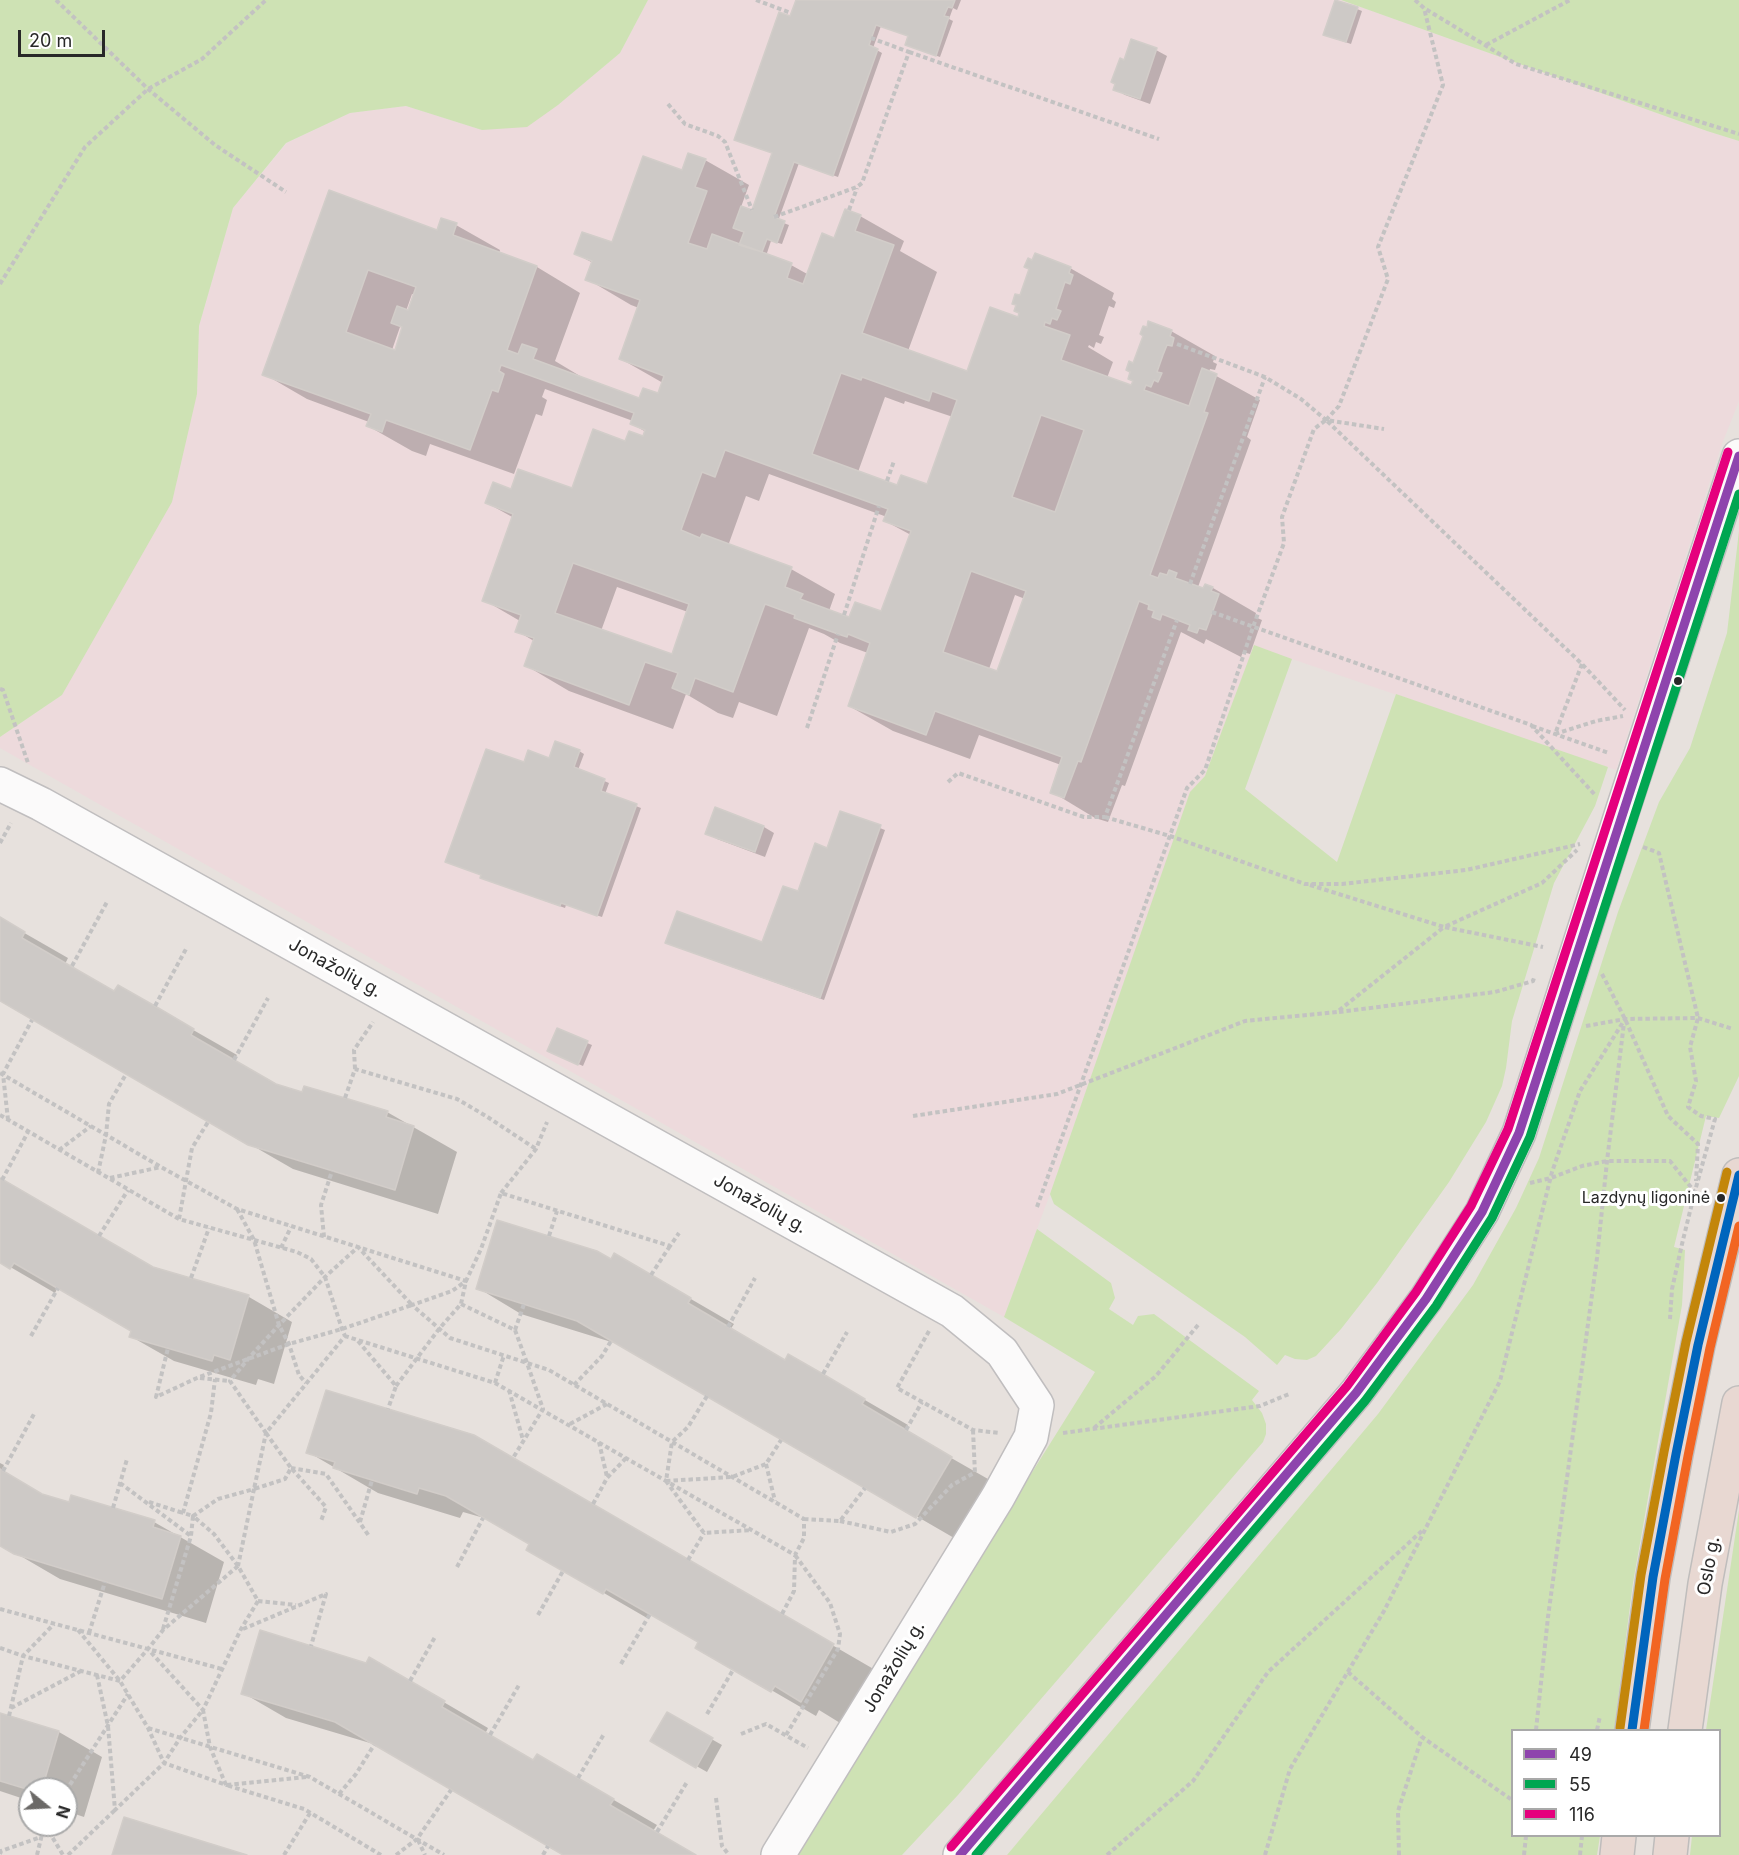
<!DOCTYPE html>
<html>
<head>
<meta charset="utf-8">
<style>
  body { margin:0 }
  #map { position:relative; width:1739px; height:1855px; overflow:hidden; background:#e7e1dd; font-family:Inter,sans-serif }
  canvas { display:block }
  .legend { position:absolute; left:1511px; top:1729px; width:210px; height:108px; box-sizing:border-box; background:#fff; border:2px solid #a9a9a9; margin:0; padding:8px 10px; list-style:none; font-size:18px; color:#282828 }
  .legend li { display:flex; align-items:center; gap:12px; height:30px }
  .legend b { width:30px; border:2px solid #a9a9a9 }
  .north { position:absolute; left:18px; top:1777px; width:60px; height:60px; box-sizing:border-box; background:#fff; border:2px solid #a9a9a9; border-radius:50%; rotate:108deg; font-size:16px; font-weight:700; line-height:24px; text-align:center; color:#282828 }
  .north::after { content:''; display:block; margin:auto; width:21px; height:27px; background:#6b6967; clip-path:polygon(50% 0,100% 100%,50% 72%,0 100%) }
  .scale { position:absolute; left:18px; top:30px; width:87px; height:27px; box-sizing:border-box; border:3px solid #282828; border-top:0; padding-left:8px; font-size:18px; line-height:21px; white-space:nowrap; color:#282828; -webkit-text-stroke:4px #fff; paint-order:stroke }
</style>
</head>
<body>
<div id="map">
<canvas width="1739" height="1855"></canvas>
<ul class="legend">
<li><b style="height:8px;background:#8e44ad"></b>49</li>
<li><b style="height:8px;background:#00a651"></b>55</li>
<li><b style="height:8px;background:#e5007d"></b>116</li>
</ul>
<div class="north">N</div>
<div class="scale">20 m</div>
</div>
<script>
const ctx = document.querySelector('canvas').getContext('2d');
ctx.lineJoin = 'round';
function fillPath(path, color) { ctx.fillStyle = color; ctx.fill(path, 'evenodd'); }
const toPath = rows => new Path2D(rows.map(r => 'M' + r).join(''));
function strokePath(path, color, width, dash) { ctx.strokeStyle = color; ctx.lineWidth = width; ctx.lineCap = dash ? 'butt' : 'round'; ctx.setLineDash(dash || []); ctx.stroke(path); }
function drawText(font, color, halo, rows, align = 'center') {
  ctx.font = font + ' Inter,sans-serif'; ctx.lineWidth = 6; ctx.setLineDash([]); ctx.textBaseline = 'middle'; ctx.strokeStyle = halo; ctx.fillStyle = color; for (const [text, x, y, turn = 0] of rows) {
    ctx.save(); ctx.translate(x, y); ctx.rotate((+turn || 0) * Math.PI / 180); ctx.textAlign = isNaN(turn) ? turn : align; if (halo) ctx.strokeText(text, 0, 0); ctx.fillText(text, 0, 0); ctx.restore();
  }
}
fillPath(toPath([
  [648,0,1341,0,1707,131,1739,141,1739,401,1722,444,1616,770,1254,646,1205,776,1190,793,1050,1194,1004,1317,0,748,0,737,62,695,197,394,199,326,233,208,287,143,350,113,406,106,482,130,558,105,620,53]
]), '#eddadc');
fillPath(toPath([
  [0,0,648,0,620,53,558,105,527,127,482,130,406,106,350,113,286,143,233,208,199,326,197,394,172,502,62,695,0,737],
  [1341,0,1739,0,1739,141,1707,131],
  [1739,531,1739,1076,1719,1118,1706,1116,1674,1247,1685,1250,1682,1305,1633,1583,1614,1730,1512,1730,1512,1836,1600,1836,1597,1855,1007,1855,1378,1414,1473,1285,1516,1208,1539,1158,1618,912,1659,802,1690,748,1727,633],
  [1254,645,1292,659,1245,789,1337,862,1396,694,1608,767,1595,806,1554,883,1512,1021,1506,1068,1502,1086,1486,1122,1449,1182,1377,1283,1341,1329,1316,1356,1307,1360,1295,1359,1285,1355,1277,1365,1245,1337,1054,1204,1050,1194,1190,792,1205,776],
  [1037,1229,1111,1283,1115,1298,1109,1309,1133,1325,1138,1316,1154,1314,1259,1391,1252,1400,1262,1413,1266,1424,1266,1434,1263,1442,958,1795,902,1855,792,1855,1095,1372,1004,1317],
  [1739,1510,1739,1855,1690,1855,1692,1836,1720,1836,1720,1730,1706,1730]
]), '#cee2b4');
fillPath(toPath([
  [798,0,961,0,957,10,953,8,949,19,953,21,940,57,912,47,910,36,881,26,873,48,882,53,838,177,799,163,778,221,789,225,782,244,771,241,766,256,791,265,809,275,835,240,860,216,904,241,900,251,937,272,908,351,968,373,1019,319,1020,297,1070,268,1114,293,1112,299,1116,302,1114,308,1109,306,1099,335,1104,337,1101,344,1096,342,1094,348,1089,345,1088,347,1113,362,1107,378,1132,387,1134,381,1134,365,1171,331,1215,356,1213,362,1217,364,1215,370,1210,369,1209,372,1260,400,1247,437,1251,440,1198,587,1204,590,1206,586,1213,588,1256,613,1255,617,1262,620,1250,654,1243,652,1241,657,1206,639,1204,644,1181,632,1125,786,1122,785,1108,822,1095,818,1052,792,1061,765,979,735,970,759,893,731,849,706,868,653,840,643,824,634,809,628,777,716,739,702,733,718,718,713,686,694,673,729,569,691,525,665,534,641,517,631,520,621,484,600,514,518,487,503,512,491,573,490,626,443,644,438,646,432,632,424,633,421,545,389,542,397,547,400,542,416,536,414,514,474,430,444,426,456,412,451,368,426,369,422,307,399,264,374,330,192,438,232,456,225,500,250,499,254,537,267,580,293,555,361,580,376,579,378,640,400,659,395,663,383,621,359,639,308,631,305,587,279,593,263,576,254,613,244,683,172,705,160,749,185,741,207,753,212,773,153,791,18],
  [412,294,415,295,409,312,406,311],
  [400,327,404,328,396,352,392,350],
  [885,397,904,404,905,401,953,417,928,486,898,486,858,472],
  [769,474,887,517,885,521,911,535,882,613,850,619,829,611,835,594,791,569,728,546,746,496,759,501],
  [617,587,688,612,673,656,601,631],
  [1015,595,1025,599,998,673,989,669],
  [1357,9,1362,11,1351,44,1330,37],
  [1156,50,1167,56,1150,104,1125,95,1115,89,1124,61],
  [579,751,584,754,578,770,609,783,605,794,641,808,602,917,566,905,565,908,487,880,525,764,550,760],
  [715,809,764,827,774,833,765,857,717,839,707,833],
  [841,813,885,830,824,1000,671,945,763,944,828,850],
  [0,919,68,958,65,964,115,993,118,987,237,1055,233,1061,275,1085,303,1094,387,1112,457,1152,438,1214,293,1169,0,1000],
  [587,1043,592,1045,583,1066,553,1053],
  [0,1180,152,1268,249,1297,292,1322,274,1384,258,1379,256,1385,174,1361,130,1336,132,1330,58,1287,55,1293,0,1261],
  [615,1255,734,1324,730,1330,786,1362,789,1356,908,1425,904,1431,995,1483,961,1542,621,1345,521,1314,478,1288,611,1261],
  [473,1437,877,1671,845,1726,819,1710,816,1716,697,1647,700,1641,650,1612,647,1618,528,1549,531,1544,491,1520,463,1512,460,1518,378,1493,308,1452],
  [0,1463,4,1465,1,1471,42,1495,70,1504,154,1522,224,1562,206,1623,60,1579,0,1544],
  [370,1659,488,1728,485,1734,534,1762,538,1756,657,1825,653,1831,694,1855,566,1855,380,1746,286,1718,243,1693,366,1665],
  [0,1714,59,1732,102,1757,84,1817,66,1811,66,1789,30,1789,30,1801,0,1791],
  [667,1714,722,1745,707,1772,652,1741]
]), '#0003');
const building = toPath([
  [796,0,955,0,952,8,948,7,944,16,949,17,936,56,905,45,908,36,876,25,869,45,878,49,833,176,794,162,774,217,785,221,777,243,767,239,762,252,739,245,744,232,733,228,741,206,752,210,772,153,734,140,779,12,790,16,796,0],
  [1335,0,1358,7,1346,42,1323,35,1335,0],
  [1131,39,1157,48,1140,99,1113,90,1115,84,1111,82,1120,58,1124,60,1131,39],
  [688,153,706,159,695,187,707,191,688,243,707,249,712,234,762,252,792,263,787,278,803,284,822,233,834,238,845,209,861,215,855,231,894,245,862,333,967,371,990,307,1018,317,1019,313,1014,311,1016,305,1012,304,1015,294,1020,295,1029,269,1024,267,1028,258,1032,260,1035,253,1071,267,1069,273,1073,275,1070,284,1065,282,1056,309,1061,311,1057,320,1052,318,1050,324,1045,322,1044,326,1070,335,1061,360,1131,385,1133,381,1128,379,1130,372,1126,370,1129,361,1133,363,1143,336,1140,334,1143,326,1147,327,1148,321,1172,330,1170,336,1174,338,1172,346,1167,345,1163,355,1157,372,1162,373,1158,382,1154,380,1151,387,1146,385,1144,390,1189,406,1202,368,1217,374,1204,412,1208,413,1150,575,1158,578,1160,573,1167,575,1169,570,1177,573,1175,578,1203,588,1205,584,1213,587,1211,591,1219,594,1206,630,1199,628,1197,633,1188,630,1190,625,1162,614,1160,620,1152,617,1154,611,1148,609,1149,605,1139,601,1081,762,1078,761,1064,798,1050,793,1062,757,935,711,926,735,848,706,870,643,848,634,847,637,838,634,794,618,795,615,765,604,733,692,695,678,689,695,672,688,678,673,645,662,629,705,524,666,534,638,515,632,521,615,482,601,513,514,485,503,493,482,511,489,518,469,572,488,593,429,625,441,629,431,643,436,645,430,630,424,634,413,501,365,499,371,504,374,498,392,492,390,470,450,386,420,382,432,366,426,371,414,262,375,329,190,437,230,441,218,457,223,453,235,537,266,507,350,518,354,522,344,537,349,533,359,639,398,643,388,658,393,664,376,619,359,640,300,585,280,592,261,574,254,582,232,612,242,643,156,682,170,688,153],
  [368,270,416,287,408,310,397,306,391,323,402,327,395,350,346,332,368,270],
  [841,373,861,380,862,377,929,401,932,391,957,400,927,484,901,475,897,485,812,454,841,373],
  [1041,415,1084,430,1055,512,1012,497,1041,415],
  [725,450,888,509,883,521,911,531,881,611,855,602,849,617,800,599,803,594,785,587,792,567,702,534,700,538,681,530,702,472,715,477,725,450],
  [573,563,689,604,672,654,555,613,573,563],
  [971,571,1026,591,997,671,943,652,971,571],
  [555,741,580,750,574,767,605,779,601,791,637,804,597,916,561,903,560,906,480,878,481,875,445,862,486,749,524,762,528,750,549,758,555,741],
  [715,807,764,826,755,852,705,834,715,807],
  [840,811,881,825,820,998,665,943,677,911,762,942,783,886,798,891,815,843,827,848,840,811],
  [0,917,25,932,22,938,114,991,118,985,155,1006,194,1029,191,1035,276,1084,302,1092,304,1086,345,1098,388,1111,386,1117,414,1126,395,1190,248,1145,0,1001,0,917],
  [557,1028,588,1041,578,1065,547,1051,557,1028],
  [0,1178,153,1267,249,1295,230,1360,214,1355,212,1361,129,1337,131,1331,14,1263,10,1269,0,1263,0,1178],
  [497,1220,597,1251,611,1259,614,1253,691,1298,688,1303,785,1360,788,1354,823,1374,865,1399,862,1404,952,1457,916,1518,577,1321,476,1289,497,1220],
  [326,1390,474,1435,834,1644,801,1702,775,1686,771,1692,695,1648,698,1642,606,1589,603,1594,526,1550,529,1544,446,1496,419,1488,417,1494,333,1468,335,1462,306,1453,326,1390],
  [0,1469,42,1494,69,1502,71,1495,155,1520,153,1527,181,1536,162,1599,14,1554,0,1546,0,1469],
  [260,1630,366,1663,369,1657,445,1701,442,1707,533,1760,537,1754,614,1799,610,1805,696,1855,563,1855,335,1722,241,1694,260,1630],
  [667,1712,713,1738,696,1768,650,1741,667,1712],
  [0,1713,59,1731,42,1789,30,1790,0,1781,0,1713],
  [124,1817,247,1855,112,1855,124,1817]
]);
fillPath(building, '#cdc9c6');
strokePath(building, '#d2cdc9', 1.5);
const minor = toPath([
  [0,784,41,804,943,1306,952,1311,1002,1352,1037,1405,1031,1437,998,1497,778,1855],
  [960,1855,1356,1393,1426,1299,1482,1212,1519,1133,1623,809,1739,456]
]);
const highway = toPath([
  [1632,1730,1653,1577,1676,1454,1698,1345,1739,1175],
  [1685,1730,1705,1584,1739,1403],
  [1617,1855,1619,1836],
  [1670,1855,1672,1836]
]);
strokePath(minor, '#c0bebf', 36);
strokePath(highway, '#bfbdbc', 36);
strokePath(toPath([
  [56,0,148,89,215,145,286,192],
  [756,0,791,13],
  [1415,0,1424,8,1516,64,1739,134],
  [1486,45,1570,0],
  [909,52,1159,139],
  [668,104,685,124,718,136,725,142,752,210],
  [849,210,857,188],
  [774,217,857,187,862,183,909,52,871,38],
  [0,284,85,147,148,89,202,59,266,0],
  [1177,344,1265,377,1301,399,1326,420,1384,429],
  [1326,420,1339,406,1388,279,1378,247,1443,85,1424,8],
  [887,481,894,461],
  [1190,584,1265,377],
  [1212,612,1531,725,1596,796],
  [844,615,879,506],
  [1582,664,1555,734,1596,721,1623,716],
  [0,689,3,690,28,763],
  [1532,726,1609,753],
  [807,728,838,634],
  [948,782,958,773,1084,817,1105,817,1177,620],
  [1105,817,1170,836,1305,884,1342,884,1466,870,1580,844],
  [0,843,11,823],
  [1643,847,1659,853,1698,1018,1690,1047,1696,1081,1688,1107,1701,1116,1715,1119,1695,1191,1682,1244,1672,1289,1670,1319],
  [1310,885,1444,927,1542,883,1577,850],
  [72,966,107,902],
  [1602,974,1625,1019,1668,1116,1698,1144,1696,1181],
  [155,1006,186,949],
  [1339,1012,1495,992,1533,981,1534,978],
  [1586,1026,1625,1019,1698,1018,1733,1029],
  [234,1060,268,998],
  [355,1069,354,1050,373,1022],
  [0,1073,161,1167,237,1209,466,1281,452,1291,412,1305,450,1338,549,1370,804,1519,804,1538,795,1555,495,1383,345,1336],
  [345,1098,355,1069,457,1099,486,1116,536,1149],
  [0,1115,179,1219,297,1252,311,1259,325,1277,342,1329,345,1336,266,1433,230,1381,248,1359,279,1325,325,1277,358,1247,412,1305,342,1329,289,1344,248,1359,197,1378,156,1397,168,1348],
  [913,1116,1057,1094,1245,1021,1337,1012,1444,927,1543,947],
  [8,1120,3,1074,32,1020],
  [59,1150,91,1126],
  [98,1173,106,1135,109,1104,126,1074],
  [110,1178,161,1167],
  [2,1180,28,1132],
  [1530,1183,1551,1178,1582,1166,1607,1161,1670,1161,1694,1191],
  [501,1193,536,1149,547,1122],
  [1037,1207,1187,788,1205,770,1253,627,1284,543,1282,517,1314,429,1326,420,1582,664,1625,710],
  [237,1209,254,1240,279,1325,289,1344,299,1375,306,1383],
  [179,1219,192,1148,208,1122],
  [99,1236,128,1190],
  [549,1236,557,1211],
  [324,1237,321,1205,332,1171],
  [281,1248,291,1227],
  [651,1275,670,1246],
  [191,1278,209,1228],
  [461,1304,515,1330,527,1363,543,1409,513,1458],
  [728,1327,755,1278],
  [515,1330,524,1304],
  [929,1331,897,1388,973,1430,999,1433],
  [31,1336,58,1288],
  [358,1341,396,1386,388,1409],
  [823,1374,847,1332],
  [200,1378,230,1381],
  [495,1383,504,1355],
  [574,1385,602,1356,611,1341],
  [396,1386,439,1329,461,1304,466,1281,481,1249,501,1193,670,1246,679,1233],
  [509,1390,523,1440],
  [707,1396,688,1427,672,1442,666,1481,704,1533,751,1530],
  [570,1424,607,1404],
  [1094,1428,1156,1376,1198,1325],
  [906,1430,922,1402],
  [973,1430,975,1474],
  [266,1433,291,1468,285,1479,254,1489,266,1433],
  [1063,1433,1260,1406,1289,1394],
  [599,1442,607,1477],
  [766,1464,775,1501],
  [291,1468,326,1474,369,1536],
  [292,1469,326,1507,321,1521],
  [3,1471,34,1414],
  [666,1481,732,1477,766,1464,781,1440],
  [120,1483,191,1536],
  [149,1502,183,1513],
  [593,1504,607,1478,626,1458],
  [113,1508,127,1459],
  [804,1519,840,1521,865,1488],
  [840,1521,891,1532,915,1524,952,1485,974,1473],
  [360,1522,372,1480],
  [688,1560,704,1533],
  [238,1566,163,1630,148,1649,203,1710,241,1629,258,1601,238,1566,214,1534,193,1516,218,1499,254,1489,238,1566],
  [457,1567,483,1518],
  [258,1601,296,1605],
  [0,1609,222,1669],
  [782,1614,794,1591,795,1556],
  [538,1615,563,1571],
  [163,1629,191,1536,193,1516,183,1513,211,1413,215,1379],
  [243,1629,326,1594,311,1646],
  [78,1630,120,1681,148,1728,164,1763,226,1785,210,1747,203,1710],
  [89,1633,105,1582],
  [0,1648,23,1656,120,1681,148,1649],
  [621,1664,650,1614],
  [1348,1672,1422,1737,1512,1800],
  [97,1675,108,1726,115,1810,164,1763,180,1738,202,1711],
  [410,1681,435,1637],
  [11,1708,81,1671],
  [707,1714,733,1670],
  [9,1716,23,1656,54,1624],
  [148,1728,310,1777,444,1855],
  [1536,1730,1548,1617,1597,1258,1607,1161,1624,1023],
  [1597,1730,1600,1716],
  [741,1734,766,1724,808,1748],
  [490,1735,519,1685],
  [786,1735,838,1649,840,1634,830,1603,795,1555],
  [306,1777,226,1785,304,1809,381,1855],
  [578,1778,604,1734],
  [66,1791,128,1694],
  [339,1794,356,1774,374,1745],
  [716,1798,722,1846,729,1855],
  [45,1825,63,1855],
  [657,1832,687,1782],
  [418,1840,425,1855],
  [0,1854,1,1851,41,1837],
  [37,1855,44,1826],
  [68,1855,115,1810],
  [284,1855,310,1813],
  [396,1855,417,1839,451,1790],
  [543,1855,548,1846],
  [1107,1855,1193,1781,1268,1672,1424,1529],
  [1265,1855,1290,1769,1384,1611,1500,1381,1552,1172,1580,1091,1625,1019],
  [1399,1855,1398,1811,1422,1737],
  [1524,1855,1526,1836],
  [1580,1855,1582,1836]
]), '#c3c2c2', 4, [4.5, 3]);
strokePath(minor, '#fbfafa', 33);
strokePath(highway, '#e8d8d2', 33);
strokePath(toPath([
  [960,1855,1356,1393,1426,1299,1482,1212,1519,1133,1739,456]
]), '#8e44ad', 9);
strokePath(toPath([
  [976,1855,1365,1401,1436,1306,1492,1218,1530,1137,1739,494]
]), '#00a651', 9);
strokePath(toPath([
  [951,1847,1347,1386,1416,1292,1471,1206,1508,1129,1728,452]
]), '#e5007d', 9);
strokePath(toPath([
  [1632,1730,1653,1577,1676,1454,1698,1345,1739,1175]
]), '#0065bd', 9);
strokePath(toPath([
  [1644,1730,1665,1579,1688,1456,1710,1348,1739,1226]
]), '#f26522', 9);
strokePath(toPath([
  [1620,1728,1641,1575,1664,1452,1686,1342,1727,1172]
]), '#c3860a', 9);
for (const [x, y, r, color] of [
  [1678,681,5,"#282828"],
  [1721,1198,5,"#282828"]
]) { const dot = new Path2D(); dot.arc(x, y, r, 0, 2 * Math.PI); ctx.fillStyle = color; ctx.fill(dot); strokePath(dot, '#fff', 2); }
drawText('16px', '#282828', '#fff', [
  ["Lazdynų ligoninė",1710,1198]
], 'right');
drawText('18px', '#282828', '#fff', [
  ["Jonažolių g.",335,968,29],
  ["Jonažolių g.",760,1204,29],
  ["Oslo g.",1709,1566,-80],
  ["Jonažolių g.",894,1667,-59]
]);
</script>
</body>
</html>
